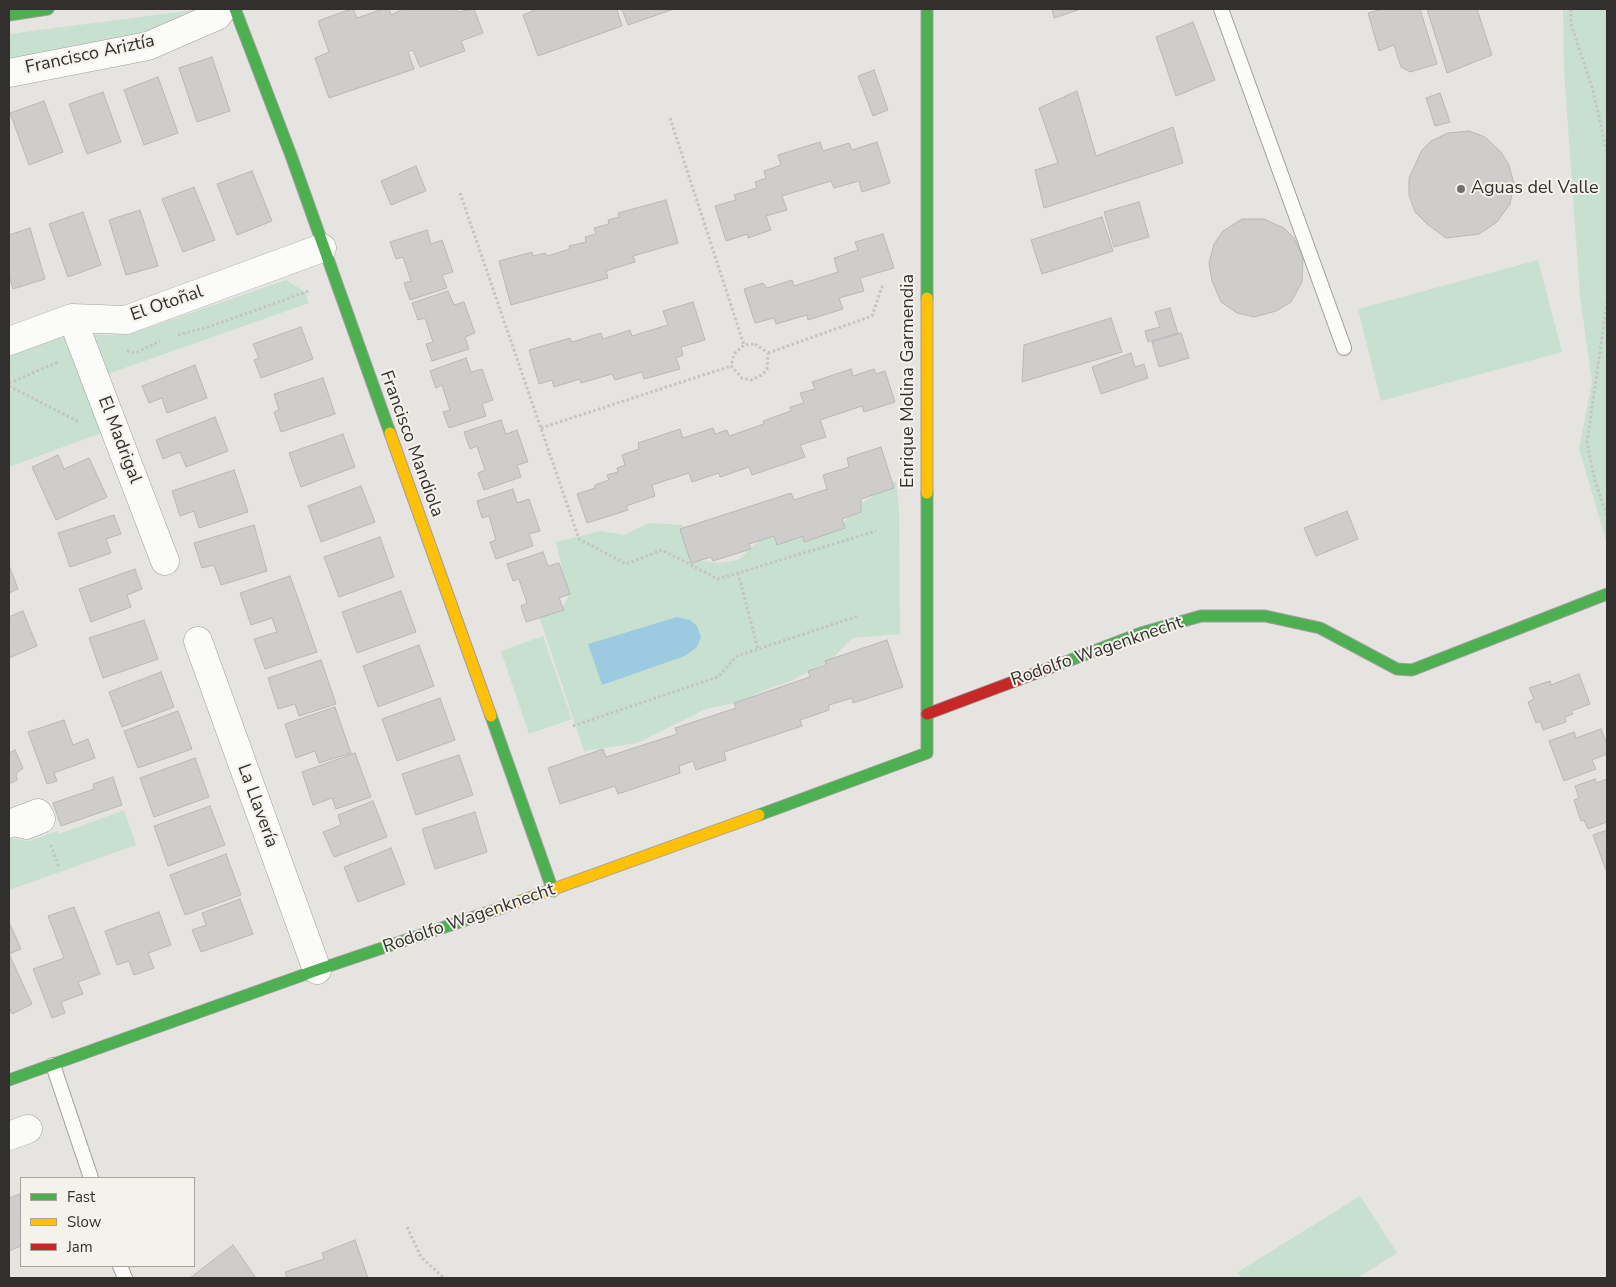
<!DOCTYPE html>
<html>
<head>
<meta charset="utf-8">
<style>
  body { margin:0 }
  #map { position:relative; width:1616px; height:1287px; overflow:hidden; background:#e6e4e1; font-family:"Nunito Sans",sans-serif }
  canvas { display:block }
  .frame { position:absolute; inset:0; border:10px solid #31302e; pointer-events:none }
  .legend { position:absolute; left:20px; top:1177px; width:175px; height:90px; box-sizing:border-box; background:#f5f2ec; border:1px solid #a7a4a0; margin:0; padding:6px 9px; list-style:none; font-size:15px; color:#31302e }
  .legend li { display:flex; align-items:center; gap:10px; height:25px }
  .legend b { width:25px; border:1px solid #a7a4a0 }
</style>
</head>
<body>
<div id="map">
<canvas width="1616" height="1287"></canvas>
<div class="frame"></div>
<ul class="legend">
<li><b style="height:6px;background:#4caf50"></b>Fast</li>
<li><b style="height:6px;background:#ffc107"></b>Slow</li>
<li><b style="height:6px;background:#c62828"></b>Jam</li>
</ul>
</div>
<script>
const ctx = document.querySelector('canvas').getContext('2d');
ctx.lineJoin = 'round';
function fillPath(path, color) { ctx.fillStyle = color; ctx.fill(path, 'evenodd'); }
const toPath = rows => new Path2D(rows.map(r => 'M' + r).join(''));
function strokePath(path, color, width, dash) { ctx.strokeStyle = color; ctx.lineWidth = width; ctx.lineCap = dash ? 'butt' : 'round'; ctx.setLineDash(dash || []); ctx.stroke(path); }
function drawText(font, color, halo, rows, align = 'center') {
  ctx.font = font + ' "Nunito Sans",sans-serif'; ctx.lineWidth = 4; ctx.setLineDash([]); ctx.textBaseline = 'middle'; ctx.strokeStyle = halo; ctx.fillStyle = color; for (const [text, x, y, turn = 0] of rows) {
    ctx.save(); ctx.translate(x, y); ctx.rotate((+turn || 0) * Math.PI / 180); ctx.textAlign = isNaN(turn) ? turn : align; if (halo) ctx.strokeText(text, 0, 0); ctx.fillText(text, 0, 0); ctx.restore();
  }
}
fillPath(toPath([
  [1563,9,1607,9,1607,544,1579,448,1592,382,1580,296,1564,71],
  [194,10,151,37,9,68,9,34],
  [1538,260,1562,352,1381,401,1358,309],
  [286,280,305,292,309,303,85,382,104,432,9,467,9,354,64,335,127,335],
  [896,481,899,509,900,634,852,638,832,659,793,680,765,690,739,702,706,709,637,743,584,751,539,616,562,609,568,597,556,542,600,531,624,535,649,523,683,525,696,560,719,563,738,560,763,537,797,537,835,531,862,503],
  [543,636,572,719,529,734,501,651],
  [124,810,136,845,9,890,9,838,28,841,58,831,59,834],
  [1360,1196,1397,1253,1357,1278,1242,1278,1238,1272]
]), '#c8e0d0');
fillPath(toPath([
  [677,617,690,620,697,626,701,637,697,647,685,656,602,685,588,644]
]), '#9ccbe1');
const building = toPath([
  [351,9,353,9,357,18,383,9,389,9,391,15,403,9,457,9,458,12,474,9,483,33,461,41,465,51,420,67,413,50,408,52,414,69,329,98,315,58,329,52,318,21,351,9],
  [537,9,619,9,617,10,622,26,538,56,523,15,537,9],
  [622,9,674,9,628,25,622,9],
  [1052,9,1081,9,1054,18,1052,9],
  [1383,9,1420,9,1437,64,1410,72,1401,67,1394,45,1379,51,1368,13,1383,9],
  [1427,9,1477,9,1492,55,1447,73,1427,9],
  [1193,22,1215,80,1176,96,1156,37,1193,22],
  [212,57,230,111,197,122,179,68,212,57],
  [874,70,888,110,873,116,858,76,874,70],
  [158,77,178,133,144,145,124,90,158,77],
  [1077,91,1096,156,1173,127,1183,163,1044,208,1035,170,1058,163,1039,108,1077,91],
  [103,92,121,142,87,154,69,104,103,92],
  [1440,93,1450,122,1435,126,1426,98,1440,93],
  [44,101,63,152,29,165,10,113,44,101],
  [1469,131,1485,137,1501,152,1509,165,1514,184,1510,204,1497,222,1479,234,1446,238,1427,224,1415,212,1409,195,1409,178,1422,150,1431,141,1448,133,1469,131],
  [820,142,823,151,849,143,852,150,877,142,890,183,862,192,859,181,834,188,831,181,782,196,787,210,766,216,771,230,748,238,748,234,726,241,715,206,736,200,734,195,757,188,755,182,766,178,764,171,781,165,778,155,820,142],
  [416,166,426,191,391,205,381,181,416,166],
  [252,171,272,221,237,235,217,184,252,171],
  [194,187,215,240,183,252,162,199,194,187],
  [666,200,678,243,633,256,635,262,606,271,608,278,511,305,499,261,532,252,533,256,545,253,547,256,570,249,569,246,586,242,585,237,596,234,594,228,609,224,608,220,619,217,618,213,666,200],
  [1139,202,1149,237,1114,247,1104,212,1139,202],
  [140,210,158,266,126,275,109,220,140,210],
  [83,212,101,265,68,277,49,224,83,212],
  [1102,217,1113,251,1042,274,1031,240,1102,217],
  [1242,219,1264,219,1284,228,1294,238,1303,258,1302,282,1291,302,1276,311,1254,317,1237,313,1221,302,1212,281,1209,263,1214,244,1223,231,1242,219],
  [30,228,45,279,13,289,9,275,9,235,30,228],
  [427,230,431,244,442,240,453,272,442,275,447,288,410,300,404,283,411,281,403,257,396,259,390,242,427,230],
  [883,234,894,268,860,278,864,291,839,298,843,309,808,320,807,315,776,324,774,318,755,323,744,289,763,283,767,288,792,280,794,286,838,272,834,258,858,250,855,242,883,234],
  [448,291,454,305,464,302,475,333,465,337,469,349,432,361,426,344,433,342,425,318,418,320,412,303,448,291],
  [693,302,705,340,681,347,683,355,676,358,680,369,644,379,642,372,615,380,612,374,581,383,580,379,554,387,552,380,539,384,529,350,570,338,572,342,601,333,603,339,630,330,632,336,668,325,663,311,693,302],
  [1170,308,1178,333,1148,342,1145,331,1160,327,1155,312,1170,308],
  [1111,318,1122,352,1022,382,1024,345,1111,318],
  [301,327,313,359,261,378,254,360,259,358,253,344,301,327],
  [1181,333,1189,358,1159,367,1152,342,1181,333],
  [1131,353,1135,367,1144,364,1148,378,1101,394,1092,367,1131,353],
  [466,358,471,372,482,369,493,400,482,404,486,416,449,428,443,412,450,410,442,385,436,388,430,371,466,358],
  [195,365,207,398,167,413,162,398,149,403,142,386,195,365],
  [851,369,853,376,874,369,876,374,885,371,895,402,864,412,862,406,820,420,826,437,800,445,805,457,752,475,749,467,720,477,719,473,692,482,689,473,652,485,655,496,626,506,628,510,587,523,577,494,595,488,595,485,609,480,607,475,618,472,617,468,625,465,622,455,639,449,638,443,680,429,683,438,713,428,715,434,727,430,729,436,764,424,763,421,791,411,790,407,804,403,800,393,815,389,812,382,851,369],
  [323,378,335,414,281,432,274,412,279,410,274,394,323,378],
  [215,417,228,451,186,467,180,452,163,459,156,440,215,417],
  [501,420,506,434,517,430,528,462,517,465,521,477,484,490,478,473,485,470,477,446,470,449,464,432,501,420],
  [343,434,355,467,301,487,289,453,343,434],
  [881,447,894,488,861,499,861,512,842,519,845,528,804,542,803,536,777,545,774,536,749,544,751,549,713,561,711,557,691,563,680,529,791,493,794,500,827,489,823,475,849,467,847,458,881,447],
  [58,455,64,469,89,458,107,497,56,520,32,467,58,455],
  [234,470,248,512,199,528,194,511,180,516,172,491,234,470],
  [361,486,375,522,321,542,308,506,361,486],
  [513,489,517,503,529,499,540,531,529,534,533,546,496,559,490,542,496,540,489,516,482,518,477,501,513,489],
  [1347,511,1358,539,1316,556,1304,528,1347,511],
  [114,515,121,534,106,539,111,553,70,567,58,533,114,515],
  [254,525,267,571,221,585,214,565,202,568,194,543,254,525],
  [380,537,394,577,339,597,324,557,380,537],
  [543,552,548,566,559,563,570,594,559,598,564,610,526,622,521,606,527,603,519,579,513,581,507,564,543,552],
  [9,565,18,589,9,593,9,565],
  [135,569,142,589,127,595,131,607,91,622,79,589,135,569],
  [290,576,317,652,265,669,254,639,277,632,272,618,251,625,240,593,290,576],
  [401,591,416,632,357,653,342,612,401,591],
  [23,611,37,646,9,658,9,617,23,611],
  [144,620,158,659,103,678,89,638,144,620],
  [887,640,903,687,853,703,852,698,829,705,829,710,800,720,802,726,724,752,726,760,696,770,693,761,679,766,680,773,618,794,615,786,560,804,548,768,603,749,606,757,677,734,675,728,736,708,734,703,810,677,808,671,826,665,825,661,887,640],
  [419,645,434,686,378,707,363,666,419,645],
  [321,660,336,704,299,716,295,704,278,709,268,678,321,660],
  [161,672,174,707,122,727,109,692,161,672],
  [1579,674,1590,704,1571,711,1573,714,1565,717,1566,722,1543,730,1540,721,1536,723,1528,702,1534,699,1529,688,1550,681,1551,685,1579,674],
  [440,698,455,740,397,761,382,719,440,698],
  [335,707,351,753,319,763,315,751,296,758,285,724,335,707],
  [178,711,192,749,138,768,124,731,178,711],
  [64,720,73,745,88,739,95,758,54,773,57,781,47,784,28,732,64,720],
  [1601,729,1607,744,1607,754,1592,760,1596,769,1564,781,1549,741,1574,732,1576,738,1601,729],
  [15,750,23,768,16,774,17,780,9,784,9,753,15,750],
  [355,753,371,797,336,809,332,798,313,805,302,772,355,753],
  [459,755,473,795,416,815,402,774,459,755],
  [195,758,209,797,154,817,140,778,195,758],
  [113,777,122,805,61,826,53,803,94,789,93,784,113,777],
  [1595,779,1596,783,1607,779,1607,822,1588,829,1584,820,1581,821,1574,800,1579,798,1575,786,1595,779],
  [373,801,387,837,334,857,323,832,341,825,338,815,373,801],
  [210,806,225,845,168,866,154,826,210,806],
  [475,812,487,852,435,869,422,829,475,812],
  [1607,830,1607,873,1593,835,1607,830],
  [391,848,405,884,358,902,344,867,391,848],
  [226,854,241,895,185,915,170,875,226,854],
  [240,899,253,934,201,952,192,930,206,925,202,913,240,899],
  [74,907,100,974,78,982,83,994,61,1002,65,1013,52,1018,33,969,64,958,48,916,74,907],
  [159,912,171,945,148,953,154,968,134,975,129,961,117,965,105,931,159,912],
  [9,922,21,949,9,954,9,922],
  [9,954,32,1004,12,1014,9,1006,9,954],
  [20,1194,21,1246,9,1251,9,1198,20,1194],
  [355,1240,368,1278,287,1278,285,1272,324,1259,322,1253,355,1240],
  [233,1245,256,1278,190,1278,233,1245]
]);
fillPath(building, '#cecdcc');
strokePath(building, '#b9b7b7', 1);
const lane = toPath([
  [1221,9,1344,348],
  [53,1065,91,1178],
  [120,1266,125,1278]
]);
const street = toPath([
  [9,73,148,46,217,16,222,9],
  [72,318,165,561],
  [9,341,72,318,126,320,322,248],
  [198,641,317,970],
  [9,824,38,813,41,819,26,825,14,822],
  [9,1136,28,1129]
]);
const fast = toPath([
  [235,9,292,158,390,433],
  [927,9,927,298],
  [9,15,48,9],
  [1055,666,1141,633,1201,616,1265,616,1320,628,1397,669,1412,670,1607,594],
  [491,716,553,891],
  [759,815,927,753,927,493],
  [9,1080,317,970,501,908]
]);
const slow = toPath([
  [927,298,927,493],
  [390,433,491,716],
  [501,908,759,815]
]);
const jam = toPath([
  [927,714,1055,666]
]);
strokePath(lane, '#a19f9d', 16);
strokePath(street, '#a19f9d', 29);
strokePath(fast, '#a19f9d', 13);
strokePath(slow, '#a19f9d', 13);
strokePath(jam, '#a19f9d', 13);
strokePath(toPath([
  [1571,9,1571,24,1593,90,1607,153],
  [670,118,744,345],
  [460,193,579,539,626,564,662,550,718,579,876,531],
  [1607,302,1587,443,1595,481,1607,516],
  [178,335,208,327,309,291],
  [755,344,768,353,767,369,762,375,751,380,742,378,731,366,734,354,744,345,755,344],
  [127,351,135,353,160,341],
  [768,353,872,316,883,284],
  [9,383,58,362],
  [9,386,79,422],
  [541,428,731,366],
  [738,573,758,649],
  [573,726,718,677,737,656,858,616],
  [51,845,59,868],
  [407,1227,421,1257,444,1278]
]), '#c4c4c4', 3, [2.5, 2.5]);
strokePath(lane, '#fbfbfa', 14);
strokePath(street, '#fbfbfa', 28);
strokePath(fast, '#4caf50', 11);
strokePath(slow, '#ffc107', 11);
strokePath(jam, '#c62828', 11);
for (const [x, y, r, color] of [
  [1461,189,5,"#706f6d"]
]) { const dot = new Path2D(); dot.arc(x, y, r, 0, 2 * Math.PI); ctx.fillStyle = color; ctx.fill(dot); strokePath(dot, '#f5f2ec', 2); }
drawText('18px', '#31302e', '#f5f2ec', [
  ["Francisco Ariztía",90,55,-12],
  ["El Otoñal",167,304,-19],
  ["Enrique Molina Garmendia",909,381,-90],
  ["El Madrigal",119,440,69],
  ["Francisco Mandiola",411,444,70],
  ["Rodolfo Wagenknecht",1097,652,-19],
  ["La Llavería",257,806,70],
  ["Rodolfo Wagenknecht",469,919,-19]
]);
drawText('18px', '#31302e', '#f5f2ec', [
  ["Aguas del Valle",1471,189]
], 'left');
</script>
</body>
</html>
